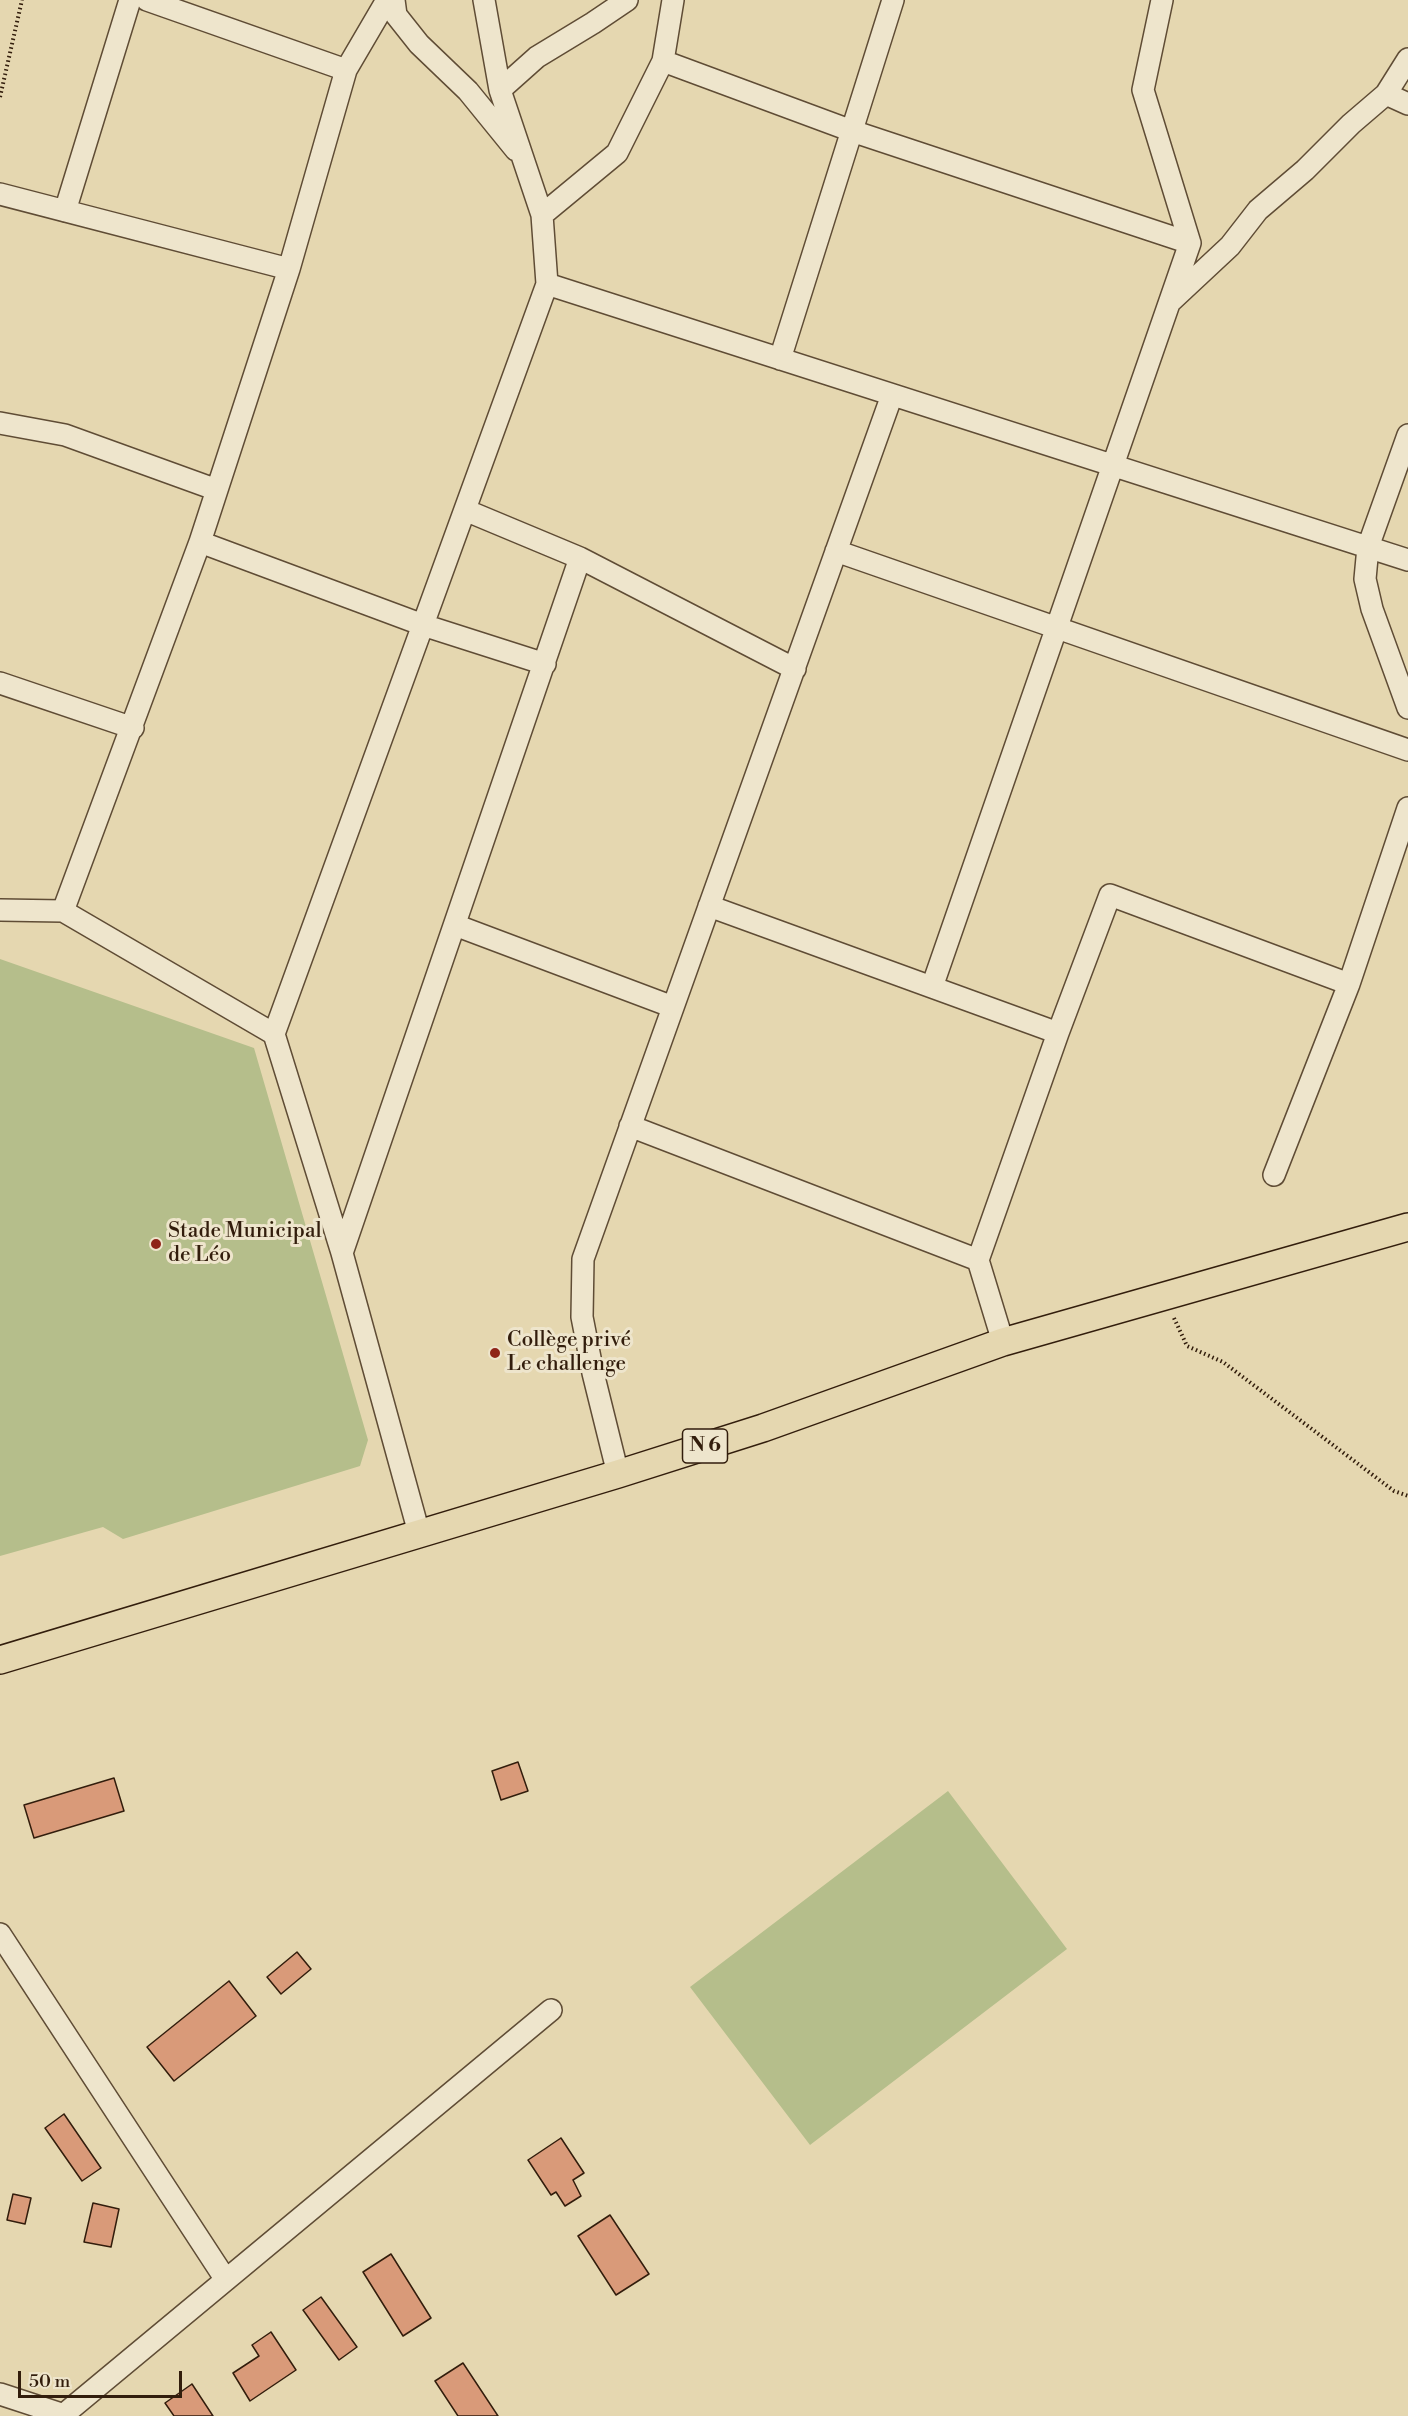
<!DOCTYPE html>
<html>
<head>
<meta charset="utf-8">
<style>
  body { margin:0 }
  #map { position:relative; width:1408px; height:2416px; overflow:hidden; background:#e5d7b0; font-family:"Libre Bodoni",serif }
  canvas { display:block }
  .scale { position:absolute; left:18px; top:2371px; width:164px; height:27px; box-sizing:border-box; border:3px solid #321d0c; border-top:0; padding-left:8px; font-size:18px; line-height:21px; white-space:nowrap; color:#321d0c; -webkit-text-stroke:4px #eee5cc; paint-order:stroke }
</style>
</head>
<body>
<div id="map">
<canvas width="1408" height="2416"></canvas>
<div class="scale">50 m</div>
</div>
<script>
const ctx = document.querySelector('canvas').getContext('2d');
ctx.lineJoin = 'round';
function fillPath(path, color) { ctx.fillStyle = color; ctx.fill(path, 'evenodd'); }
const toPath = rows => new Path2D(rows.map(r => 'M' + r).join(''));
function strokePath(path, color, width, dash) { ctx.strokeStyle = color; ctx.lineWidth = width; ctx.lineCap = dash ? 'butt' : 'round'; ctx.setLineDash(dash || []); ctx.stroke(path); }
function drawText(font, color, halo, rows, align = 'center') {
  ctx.font = font + ' "Libre Bodoni",serif'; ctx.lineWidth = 6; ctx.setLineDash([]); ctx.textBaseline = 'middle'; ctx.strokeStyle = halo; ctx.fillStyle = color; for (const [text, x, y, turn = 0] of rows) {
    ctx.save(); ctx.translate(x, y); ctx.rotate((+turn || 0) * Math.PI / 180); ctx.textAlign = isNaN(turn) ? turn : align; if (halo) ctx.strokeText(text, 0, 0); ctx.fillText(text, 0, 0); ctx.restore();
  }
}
fillPath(toPath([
  [0,959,254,1048,368,1440,360,1466,123,1539,103,1527,0,1556],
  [948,1791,1067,1949,810,2145,690,1987]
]), '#b5be8b');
const building = toPath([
  [518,1762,528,1791,501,1800,492,1771,518,1762],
  [114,1778,124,1811,34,1838,24,1805,114,1778],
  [297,1952,311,1969,281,1994,267,1977,297,1952],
  [229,1981,256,2016,174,2081,147,2047,229,1981],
  [64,2114,101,2168,82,2181,45,2128,64,2114],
  [561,2138,584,2173,573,2180,581,2196,565,2206,556,2192,551,2195,528,2160,561,2138],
  [13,2194,31,2198,25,2224,7,2220,13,2194],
  [93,2203,119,2209,111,2247,84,2242,93,2203],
  [610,2215,649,2274,616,2295,578,2236,610,2215],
  [391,2254,431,2318,403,2336,363,2272,391,2254],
  [321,2297,357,2347,339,2360,303,2310,321,2297],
  [271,2332,296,2370,250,2401,233,2373,259,2356,252,2345,271,2332],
  [463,2363,498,2416,458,2416,435,2381,463,2363],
  [192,2384,213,2416,174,2416,165,2403,192,2384]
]);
fillPath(building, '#d99a79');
strokePath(building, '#321d0c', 1.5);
const minor = toPath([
  [147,0,346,70],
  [394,0,396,15,419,44,468,91,516,150],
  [663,61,852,131,1190,243],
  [500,90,537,57,593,23,627,0],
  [1386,94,1408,104],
  [0,194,289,269],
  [65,211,130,0],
  [542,215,617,153,663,61,673,0],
  [547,284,1408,560],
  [1170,302,1230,246,1258,210,1305,170,1351,124,1386,94,1408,59],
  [780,359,893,0],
  [0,423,65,435,217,490],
  [1408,435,1368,547,1365,579,1372,609,1408,708],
  [465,510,580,558,795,669],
  [200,542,423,625,545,664],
  [836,551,1408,750],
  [0,683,133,728],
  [709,906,1058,1033],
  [0,910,63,911,274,1034],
  [63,911,200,542,289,269,346,70,387,0],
  [455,925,673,1007],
  [932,987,1190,243,1143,90,1162,0],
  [630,1126,978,1260],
  [1274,1175,1349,984,1408,808],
  [342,1253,580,558],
  [1003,1342,978,1260,1058,1033,1110,895,1349,984],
  [618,1474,593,1373,582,1317,583,1259,892,395],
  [419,1533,342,1253,274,1034,547,284,542,215,500,90,484,0],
  [0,1934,226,2280],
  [0,2394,64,2415],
  [62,2416,551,2010]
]);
const major = toPath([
  [0,1660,618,1474,763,1428,1003,1342,1408,1227]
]);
strokePath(minor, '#5f4c35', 24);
strokePath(major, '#321d0c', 30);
strokePath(toPath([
  [0,97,22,0],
  [1174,1318,1187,1346,1223,1362,1394,1491,1408,1496]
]), '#321d0c', 4, [1.5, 3]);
strokePath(minor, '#eee5cc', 21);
strokePath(major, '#e5d7b0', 27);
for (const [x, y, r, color] of [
  [156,1244,6,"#8f2418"],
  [495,1353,6,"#8f2418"]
]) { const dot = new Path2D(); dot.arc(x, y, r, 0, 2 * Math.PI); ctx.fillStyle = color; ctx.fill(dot); strokePath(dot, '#eee5cc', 2); }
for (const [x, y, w] of [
  [705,1446,45]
]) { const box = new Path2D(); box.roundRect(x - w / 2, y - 17, w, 34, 4.5); ctx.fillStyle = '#eee5cc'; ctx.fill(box); strokePath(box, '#321d0c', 1.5); }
drawText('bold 20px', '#321d0c', null, [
  ["N 6",705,1446]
]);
drawText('21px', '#321d0c', '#eee5cc', [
  ["Stade Municipal",168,1232],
  ["de Léo",168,1256],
  ["Collège privé",507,1341],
  ["Le challenge",507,1365]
], 'left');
</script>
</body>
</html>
